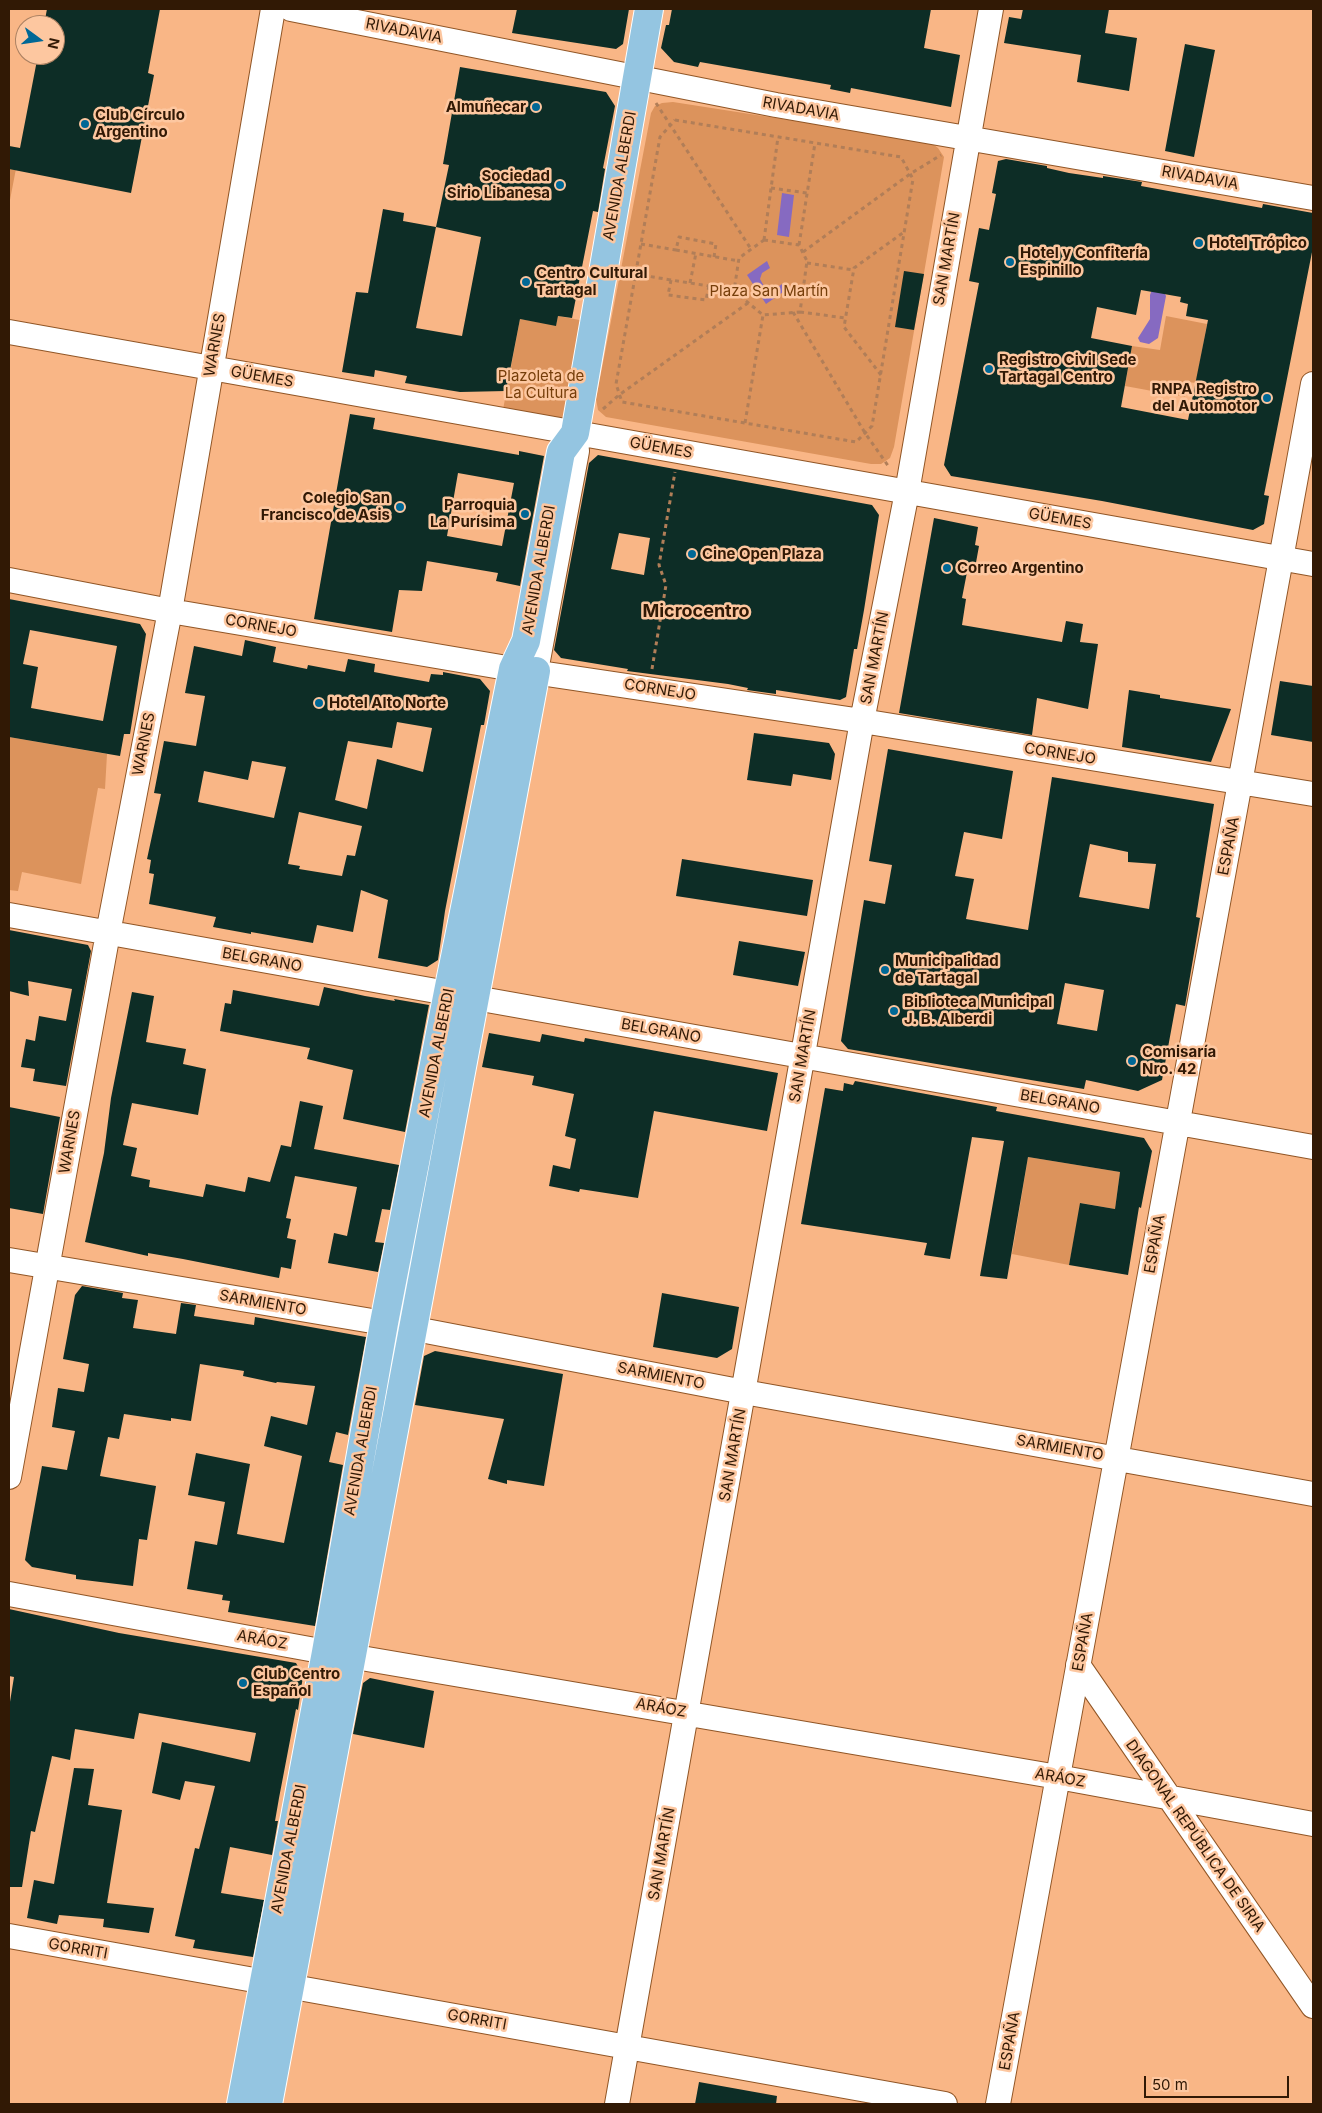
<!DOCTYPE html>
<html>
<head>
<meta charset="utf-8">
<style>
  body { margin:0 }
  #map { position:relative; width:1322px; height:2113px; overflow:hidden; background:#f9b686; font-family:Inter,sans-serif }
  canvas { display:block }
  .frame { position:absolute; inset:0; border:10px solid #311905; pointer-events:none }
  .north { position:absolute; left:15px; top:15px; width:50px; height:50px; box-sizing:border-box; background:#fdc7a0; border:1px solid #ab8162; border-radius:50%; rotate:104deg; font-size:14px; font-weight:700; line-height:20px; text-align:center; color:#311905 }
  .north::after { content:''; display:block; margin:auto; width:18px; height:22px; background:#006896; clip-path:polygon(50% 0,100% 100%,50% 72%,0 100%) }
  .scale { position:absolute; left:1144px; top:2076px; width:145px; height:22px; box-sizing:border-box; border:2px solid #311905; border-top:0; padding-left:6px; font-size:15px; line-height:18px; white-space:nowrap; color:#311905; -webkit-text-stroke:4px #fdc7a0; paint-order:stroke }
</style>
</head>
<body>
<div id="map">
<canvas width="1322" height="2113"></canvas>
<div class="frame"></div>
<div class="north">N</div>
<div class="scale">50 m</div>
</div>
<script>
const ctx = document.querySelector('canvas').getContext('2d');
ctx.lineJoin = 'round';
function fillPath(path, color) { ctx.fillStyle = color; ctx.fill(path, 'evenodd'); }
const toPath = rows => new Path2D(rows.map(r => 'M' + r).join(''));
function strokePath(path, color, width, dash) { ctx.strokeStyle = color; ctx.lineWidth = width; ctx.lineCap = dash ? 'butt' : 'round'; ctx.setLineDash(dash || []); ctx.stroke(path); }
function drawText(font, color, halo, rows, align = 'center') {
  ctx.font = font + ' Inter,sans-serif'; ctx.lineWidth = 5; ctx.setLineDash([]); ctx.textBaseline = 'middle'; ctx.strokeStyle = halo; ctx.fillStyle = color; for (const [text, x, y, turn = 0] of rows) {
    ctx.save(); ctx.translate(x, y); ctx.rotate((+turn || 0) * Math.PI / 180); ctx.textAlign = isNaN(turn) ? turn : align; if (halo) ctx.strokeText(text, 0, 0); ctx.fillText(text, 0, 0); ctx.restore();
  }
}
fillPath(toPath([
  [673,102,930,142,938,148,944,157,894,447,890,458,881,464,871,464,606,417,598,410,596,399,651,113,655,106,662,103],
  [9,146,20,148,9,205],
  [558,316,585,321,564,422,502,415,520,319,556,325],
  [1166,316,1207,324,1196,383,1188,382,1185,397,1125,386,1132,346,1160,350],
  [9,737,107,754,105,789,98,788,81,884,22,872,18,891,9,890],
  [1028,1157,1120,1172,1115,1209,1081,1203,1069,1265,1012,1254]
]), '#dc935c');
fillPath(toPath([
  [782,193,794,195,789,237,777,235],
  [767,261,770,268,762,273,760,279,765,288,774,290,782,284,786,290,766,304,747,275],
  [1152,289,1164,292,1166,296,1158,338,1149,344,1140,342,1138,338,1150,319,1150,295]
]), '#866ac1');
fillPath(toPath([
  [47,9,160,9,148,73,154,75,131,193,9,169,9,146,20,148,38,55,55,55,55,25,44,25],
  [517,9,629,9,623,44,616,49,512,33],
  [672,9,931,9,924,48,960,55,951,107,851,88,850,93,830,89,831,85,700,62,698,67,674,62,661,48,666,25,669,25],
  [1023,9,1109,9,1105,33,1137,38,1129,91,1077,82,1081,55,1004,43,1009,17,1021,19],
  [1185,44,1215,50,1194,157,1165,151],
  [460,67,606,92,615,106,603,168,605,169,598,212,593,211,572,318,558,316,556,326,520,319,506,391,460,392,405,383,407,376,375,370,374,377,342,372,356,292,368,293,383,209,404,213,403,221,436,227,449,165,443,164],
  [436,227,481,237,462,336,416,328],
  [1006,159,1047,166,1047,168,1069,173,1103,178,1103,176,1142,182,1141,186,1262,208,1263,204,1313,213,1313,247,1264,495,1269,496,1264,524,1253,530,1102,501,951,476,944,465,979,283,969,281,979,228,989,230,996,194,992,193,998,161],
  [1141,290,1181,297,1180,302,1188,304,1186,316,1208,320,1188,420,1121,407,1132,346,1091,338,1097,307,1136,315],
  [904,271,924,274,914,330,895,327],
  [350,414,375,418,373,429,519,455,519,451,544,456,520,586,496,581,498,573,427,561,422,591,399,590,392,632,314,619],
  [458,473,514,483,502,546,447,536],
  [598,455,872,505,879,515,864,610,857,649,854,649,846,697,840,700,776,690,776,694,747,690,748,688,728,684,627,671,628,669,561,658,554,650,575,538,589,463],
  [619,533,650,538,644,575,611,569],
  [934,518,978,527,975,545,979,546,975,568,968,567,962,598,966,599,962,625,1062,642,1066,621,1083,624,1080,642,1098,644,1088,709,1037,698,1032,735,899,713],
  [9,599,140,624,146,634,130,734,124,734,120,756,9,737],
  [30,630,117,646,103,721,31,708,38,667,23,664],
  [245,640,276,647,273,662,307,669,308,665,345,672,348,659,375,664,374,672,395,676,429,682,431,674,443,675,443,672,480,679,490,691,484,725,481,725,445,911,438,960,427,967,378,958,388,900,361,890,353,932,317,925,313,943,251,932,251,934,213,927,216,917,149,904,154,874,149,873,151,860,147,859,161,794,154,793,164,741,196,746,205,696,185,693,194,646,242,656],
  [397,722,432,728,423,772,377,759,367,809,335,800,348,741,392,748],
  [252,761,286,767,274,818,198,802,204,771,248,780],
  [299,812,362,826,355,856,347,855,342,876,299,869,300,866,288,864],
  [1280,681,1313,686,1313,742,1271,735],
  [1129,690,1160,695,1160,698,1231,709,1211,762,1122,747],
  [754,733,829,743,835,754,831,780,793,774,791,786,747,780],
  [888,749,1013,771,1002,839,964,832,955,876,974,879,966,919,1028,930,1052,777,1214,804,1196,917,1200,918,1185,1006,1176,1004,1162,1080,1138,1091,1086,1080,1084,1089,848,1049,841,1041,864,900,885,904,892,865,869,861],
  [1090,844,1128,852,1128,862,1156,864,1149,909,1079,897],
  [1065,983,1104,990,1097,1031,1057,1024],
  [682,859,813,880,807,916,676,896],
  [9,930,88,945,91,951,66,1086,33,1081,35,1069,21,1067,26,1039,35,1041,39,1016,66,1021,72,989,28,981,29,996,9,991],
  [739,941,805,952,798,986,733,975],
  [324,987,365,996,395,1001,394,999,429,1005,405,1132,343,1119,353,1070,307,1059,310,1048,220,1031,225,1003,231,1004,233,990,319,1006],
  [132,992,154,996,146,1042,186,1049,183,1064,206,1069,198,1115,132,1103,123,1145,137,1148,131,1176,150,1180,149,1187,203,1197,206,1184,245,1192,248,1177,270,1182,281,1145,291,1147,300,1101,323,1106,314,1149,399,1165,390,1210,382,1209,375,1242,384,1243,378,1272,328,1263,334,1233,347,1236,357,1187,295,1176,286,1218,291,1219,287,1238,296,1240,291,1269,281,1267,279,1278,183,1259,148,1253,148,1256,85,1242,104,1153,111,1098],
  [489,1033,540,1042,542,1034,584,1042,585,1038,778,1073,767,1131,654,1111,638,1198,580,1189,579,1192,549,1186,553,1165,570,1169,576,1139,565,1136,574,1094,532,1085,534,1076,482,1067],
  [855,1081,997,1107,996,1111,1144,1138,1152,1151,1141,1208,1139,1207,1128,1275,1069,1265,1080,1203,1115,1209,1120,1172,1028,1157,1007,1279,980,1276,1004,1141,972,1137,950,1259,924,1255,927,1243,801,1224,825,1088,843,1091,844,1083,853,1085],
  [9,1107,60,1117,43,1214,9,1208],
  [82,1286,123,1293,122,1298,138,1300,133,1328,176,1334,181,1303,196,1305,194,1316,254,1325,255,1317,366,1337,348,1435,336,1432,329,1462,343,1465,315,1626,228,1612,230,1601,222,1600,223,1595,187,1589,195,1541,217,1545,225,1502,188,1495,196,1453,250,1464,237,1534,284,1543,302,1456,264,1446,271,1416,307,1425,315,1386,277,1382,276,1383,243,1376,244,1371,200,1364,191,1421,171,1418,171,1421,124,1414,119,1439,108,1437,100,1476,156,1486,147,1540,139,1539,133,1586,76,1579,76,1575,32,1567,25,1560,42,1466,67,1470,75,1431,52,1427,58,1388,84,1392,89,1364,63,1359,75,1295],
  [662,1293,739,1307,732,1349,717,1358,653,1347],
  [435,1351,563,1374,544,1486,507,1480,507,1484,488,1479,504,1419,415,1405,424,1356],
  [9,1609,119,1633,296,1663,303,1676,298,1710,296,1709,279,1798,275,1821,278,1821,272,1855,230,1847,221,1893,264,1900,253,1957,193,1948,195,1940,175,1936,195,1848,199,1849,215,1786,185,1781,180,1800,152,1793,162,1742,250,1762,256,1733,139,1713,134,1739,75,1729,70,1760,52,1756,35,1832,31,1831,22,1887,9,1887,9,1708,14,1677,9,1676],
  [370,1678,434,1691,424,1748,353,1734,363,1683],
  [74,1768,94,1769,88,1805,122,1810,107,1903,154,1908,149,1933,103,1927,104,1919,59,1915,57,1924,27,1918,34,1880,54,1884],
  [699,2082,777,2096,776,2104,695,2104]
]), '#0d2d26');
const minor = toPath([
  [291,9,776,105,1313,198],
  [9,332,1313,564],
  [9,580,170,611,513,669,862,721,1313,794],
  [536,671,577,451,575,433],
  [9,915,1313,1147],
  [9,1260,384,1323,744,1392,1313,1494],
  [9,1477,108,933,170,611,273,9],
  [9,1594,326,1652,1058,1777,1313,1824],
  [1078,1665,1313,2006],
  [9,1936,945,2104],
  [617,2104,862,721,907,492,991,9],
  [998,2104,1313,384]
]);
const major = toPath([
  [241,2104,326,1652,384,1323,448,992,513,669,526,641,561,452,575,433,649,9],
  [268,2104,536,671]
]);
strokePath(minor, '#915626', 26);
strokePath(major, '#fff', 30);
strokePath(toPath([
  [656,103,751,249],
  [675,120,901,157,913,179,872,426,856,442,622,402,616,384,660,137,675,120],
  [771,188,807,193],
  [764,240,799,245,807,261,800,312,763,315,734,291,739,258,764,240],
  [764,240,778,137],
  [641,244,676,250],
  [799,245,815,143],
  [803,252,910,174,941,155],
  [714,257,716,244,679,237,676,250,739,261],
  [807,263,854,270],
  [635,274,671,280],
  [690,283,696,253],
  [709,286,706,300,668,295,671,280,709,286,734,291],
  [793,312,865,433,889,467],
  [800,312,846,318],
  [881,375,844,327,854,268,904,232],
  [603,409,619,395,748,303],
  [745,423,763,315],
  [652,669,666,585,659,565,675,472]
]), '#b17e58', 3, [4, 4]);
strokePath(minor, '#fff', 24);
strokePath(major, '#94c5e1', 28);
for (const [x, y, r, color] of [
  [536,107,5,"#006896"],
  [85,124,5,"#006896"],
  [560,185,5,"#006896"],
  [1199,243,5,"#006896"],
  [1010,262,5,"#006896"],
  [526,282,5,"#006896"],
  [989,369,5,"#006896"],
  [1267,398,5,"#006896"],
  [400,507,5,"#006896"],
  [525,514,5,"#006896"],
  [692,554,5,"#006896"],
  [947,568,5,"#006896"],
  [319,703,5,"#006896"],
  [885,970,5,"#006896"],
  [894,1011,5,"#006896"],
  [1132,1061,5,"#006896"],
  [243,1683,5,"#006896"]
]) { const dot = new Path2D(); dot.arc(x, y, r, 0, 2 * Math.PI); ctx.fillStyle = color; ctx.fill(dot); strokePath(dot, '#fdc7a0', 2); }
drawText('15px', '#311905', '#fdc7a0', [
  ["RIVADAVIA",404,31,11],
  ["RIVADAVIA",801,109,10],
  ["AVENIDA ALBERDI",620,176,-80],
  ["RIVADAVIA",1200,178,10],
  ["SAN MARTÍN",947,259,-80],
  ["WARNES",215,345,-80],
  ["GÜEMES",262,377,10],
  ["GÜEMES",661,448,10],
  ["GÜEMES",1060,519,10],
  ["AVENIDA ALBERDI",539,570,-80],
  ["CORNEJO",261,626,10],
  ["SAN MARTÍN",875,658,-79],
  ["CORNEJO",660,690,9],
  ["WARNES",144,744,-79],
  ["CORNEJO",1060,754,9],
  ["ESPAÑA",1229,846,-79],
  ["BELGRANO",262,960,10],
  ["BELGRANO",661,1031,10],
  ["AVENIDA ALBERDI",437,1053,-79],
  ["SAN MARTÍN",803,1056,-80],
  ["BELGRANO",1060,1102,10],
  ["WARNES",70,1142,-80],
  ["ESPAÑA",1155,1244,-80],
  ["SARMIENTO",263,1303,10],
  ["SARMIENTO",661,1376,11],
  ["SARMIENTO",1060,1448,10],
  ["AVENIDA ALBERDI",361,1451,-80],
  ["SAN MARTÍN",733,1455,-80],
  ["ARÁOZ",262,1640,10],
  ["ESPAÑA",1083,1642,-80],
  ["ARÁOZ",661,1708,10],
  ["ARÁOZ",1060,1778,10],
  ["DIAGONAL REPÚBLICA DE SIRIA",1195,1836,55],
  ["AVENIDA ALBERDI",289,1849,-79],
  ["SAN MARTÍN",662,1854,-80],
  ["GORRITI",78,1949,10],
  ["GORRITI",477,2020,10],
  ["ESPAÑA",1010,2041,-80]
]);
drawText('bold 15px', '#311905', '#fdc7a0', [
  ["Almuñecar",526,107,"right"],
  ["Club Círculo",95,115],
  ["Argentino",95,132],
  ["Sociedad",550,176,"right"],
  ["Sirio Libanesa",550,193,"right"],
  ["Hotel Trópico",1209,243],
  ["Hotel y Confitería",1020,253],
  ["Espinillo",1020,270],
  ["Centro Cultural",536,273],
  ["Tartagal",536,290],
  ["Registro Civil Sede",999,360],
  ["Tartagal Centro",999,377],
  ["RNPA Registro",1257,389,"right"],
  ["del Automotor",1257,406,"right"],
  ["Colegio San",390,498,"right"],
  ["Francisco de Asis",390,515,"right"],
  ["Parroquia",515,505,"right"],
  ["La Purísima",515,522,"right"],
  ["Cine Open Plaza",702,554],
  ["Correo Argentino",957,568],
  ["Hotel Alto Norte",329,703],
  ["Municipalidad",895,961],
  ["de Tartagal",895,978],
  ["Biblioteca Municipal",904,1002],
  ["J. B. Alberdi",904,1019],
  ["Comisaría",1142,1052],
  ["Nro. 42",1142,1069],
  ["Club Centro",253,1674],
  ["Español",253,1691]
], 'left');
drawText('15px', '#763e0a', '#fdc7a0', [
  ["Plaza San Martín",769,291],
  ["Plazoleta de",541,376],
  ["La Cultura",541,393]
]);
drawText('bold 18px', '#311905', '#fdc7a0', [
  ["Microcentro",696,612]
]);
</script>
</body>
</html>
